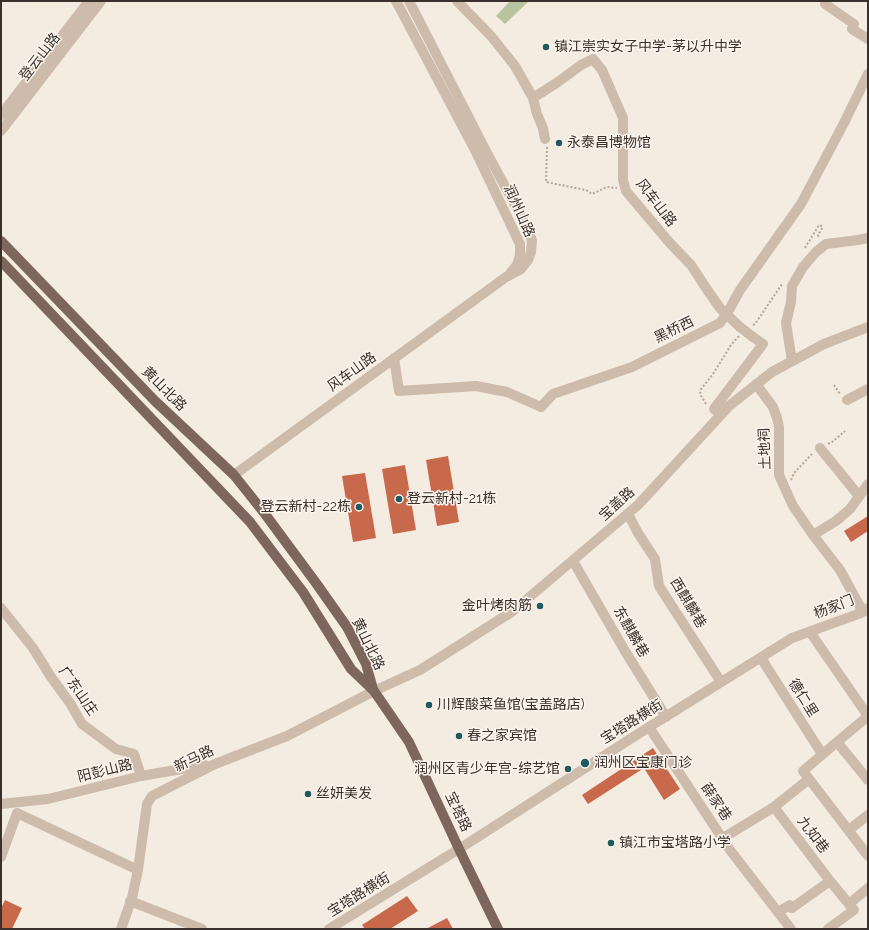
<!DOCTYPE html>
<html>
<head>
<meta charset="utf-8">
<style>
  body { margin:0 }
  #map { position:relative; width:869px; height:930px; overflow:hidden; background:#f4ebe1; font-family:Raleway,sans-serif }
  canvas { display:block }
  .frame { position:absolute; inset:0; border:2px solid #3b302b; pointer-events:none }
</style>
</head>
<body>
<div id="map">
<canvas width="869" height="930"></canvas>
<div class="frame"></div>
</div>
<script>
const ctx = document.querySelector('canvas').getContext('2d');
ctx.lineJoin = 'round';
function fillPath(path, color) { ctx.fillStyle = color; ctx.fill(path, 'evenodd'); }
const toPath = rows => new Path2D(rows.map(r => 'M' + r).join(''));
function strokePath(path, color, width, dash) { ctx.strokeStyle = color; ctx.lineWidth = width; ctx.lineCap = dash ? 'butt' : 'round'; ctx.setLineDash(dash || []); ctx.stroke(path); }
function drawText(font, color, halo, rows, align = 'center') {
  ctx.font = font + ' Raleway,"Noto Sans SC",sans-serif'; ctx.lineWidth = 3; ctx.setLineDash([]); ctx.textBaseline = 'middle'; ctx.strokeStyle = halo; ctx.fillStyle = color; for (const [text, x, y, turn = 0] of rows) {
    ctx.save(); ctx.translate(x, y); ctx.rotate((+turn || 0) * Math.PI / 180); ctx.textAlign = isNaN(turn) ? turn : align; if (halo) ctx.strokeText(text, 0, 0); ctx.fillText(text, 0, 0); ctx.restore();
  }
}
fillPath(toPath([
  [510,1,529,1,505,24,496,16]
]), '#b8c4a0');
fillPath(toPath([
  [448,456,459,522,437,526,426,460],
  [405,465,416,530,393,534,382,469],
  [365,473,376,538,353,542,342,476],
  [868,516,868,531,851,542,844,531],
  [653,748,680,789,664,800,644,768,588,804,582,795],
  [407,896,418,911,390,929,365,929,362,925],
  [5,900,22,908,12,929,1,929,1,908],
  [447,918,453,929,426,929]
]), '#c8694b');
strokePath(toPath([
  [547,147,546,182,586,190,592,194,607,187,617,188],
  [805,248,819,225,822,226,822,228,818,235,819,238],
  [753,325,755,324,782,284],
  [834,385,840,394],
  [706,404,700,394,701,389,713,374,731,345,739,336],
  [828,444,832,442,845,431],
  [791,480,794,473,812,454]
]), '#b9a596', 2, [2, 2]);
strokePath(toPath([
  [396,1,476,152,520,244,520,255,517,265,511,272],
  [457,1,491,36,515,66,533,98,558,82,581,65,593,59,602,70,623,118,623,180,626,191,669,242,691,265,708,291,720,308,740,327],
  [825,1,825,4,854,24,852,29,868,39],
  [533,98,537,114,543,128,545,139],
  [1,115,89,1],
  [1,131,101,1],
  [394,358,399,391,476,386,507,392,541,407,553,394,632,367,720,323,729,310,740,290,801,204,844,123,868,74],
  [792,361,786,323,791,302,792,286,803,267,816,252,826,244,858,240,868,238],
  [756,384,773,407,777,418,779,427,779,475,793,506,813,535,840,570,863,612],
  [847,400,868,389],
  [721,415,714,409,763,344,753,337],
  [820,448,859,496],
  [234,475,506,277,521,269,528,260,531,252,532,241,529,231,486,151,409,1],
  [628,514,638,533,655,559,659,586,721,682],
  [813,535,836,521,850,509,868,484],
  [573,561,625,651,666,717],
  [1,608,33,648,51,677,70,703,82,724,116,749,134,754,141,776],
  [810,632,868,716,837,742,868,780],
  [761,658,822,754],
  [649,727,730,850,791,929],
  [837,742,803,771,868,856],
  [1,804,48,799,141,776,205,765],
  [774,807,830,881,849,904],
  [849,830,868,815],
  [723,838,774,807,809,779],
  [1,857,17,813,138,870],
  [130,901,202,929],
  [778,912,790,905,792,908,830,881],
  [121,929,132,898,138,870,147,804,152,796,215,764,287,736,374,691,420,670,513,611,638,505,729,406,772,372,824,344,868,327],
  [329,929,459,849,649,727,792,638,861,613,868,608],
  [828,929,854,910,849,904,868,888]
]), '#cdbbac', 10);
strokePath(toPath([
  [1,241,155,401,234,475,265,514,316,583,347,627,366,664,373,689],
  [1,261,250,522,303,592,351,669,374,691,409,742,459,849,498,929]
]), '#7d675c', 10);
strokePath(toPath([
  [740,327,753,337]
]), '#cdbbac', 10);
for (const [x, y, r, color] of [
  [546,47,4,"#1f5a5e"],
  [559,143,4,"#1f5a5e"],
  [399,499,4,"#1f5a5e"],
  [359,507,4,"#1f5a5e"],
  [540,606,4,"#1f5a5e"],
  [429,705,4,"#1f5a5e"],
  [459,736,4,"#1f5a5e"],
  [585,763,5,"#1f5a5e"],
  [568,769,4,"#1f5a5e"],
  [308,794,4,"#1f5a5e"],
  [611,843,4,"#1f5a5e"]
]) { const dot = new Path2D(); dot.arc(x, y, r, 0, 2 * Math.PI); ctx.fillStyle = color; ctx.fill(dot); strokePath(dot, '#fbf5ee', 1.5); }
drawText('14px', '#3b302b', '#fbf5ee', [
  ["镇江崇实女子中学-茅以升中学",554,47],
  ["永泰昌博物馆",567,143],
  ["登云新村-21栋",407,499],
  ["登云新村-22栋",351,507,"right"],
  ["金叶烤肉筋",532,606,"right"],
  ["川辉酸菜鱼馆(宝盖路店)",437,705],
  ["春之家宾馆",467,736],
  ["润州区宝康门诊",594,763],
  ["润州区青少年宫-综艺馆",560,769,"right"],
  ["丝妍美发",316,794],
  ["镇江市宝塔路小学",619,843]
], 'left');
drawText('14px', '#3b302b', '#fbf5ee', [
  ["登云山路",40,57,-52],
  ["风车山路",656,203,52],
  ["润州山路",519,211,66],
  ["黑桥西",674,330,-26],
  ["风车山路",352,372,-36],
  ["黄山北路",164,389,45],
  ["土地祠",765,449,-92],
  ["宝盖路",617,504,-42],
  ["西麒麟巷",688,603,59],
  ["杨家门",834,607,-21],
  ["东麒麟巷",631,632,60],
  ["黄山北路",368,644,64],
  ["广东山庄",78,691,55],
  ["德仁里",803,698,58],
  ["宝塔路横街",632,722,-32],
  ["新马路",194,759,-26],
  ["阳彭山路",105,771,-14],
  ["薛家巷",716,802,56],
  ["宝塔路",458,812,65],
  ["九如巷",813,835,53],
  ["宝塔路横街",359,895,-32]
]);
</script>
</body>
</html>
